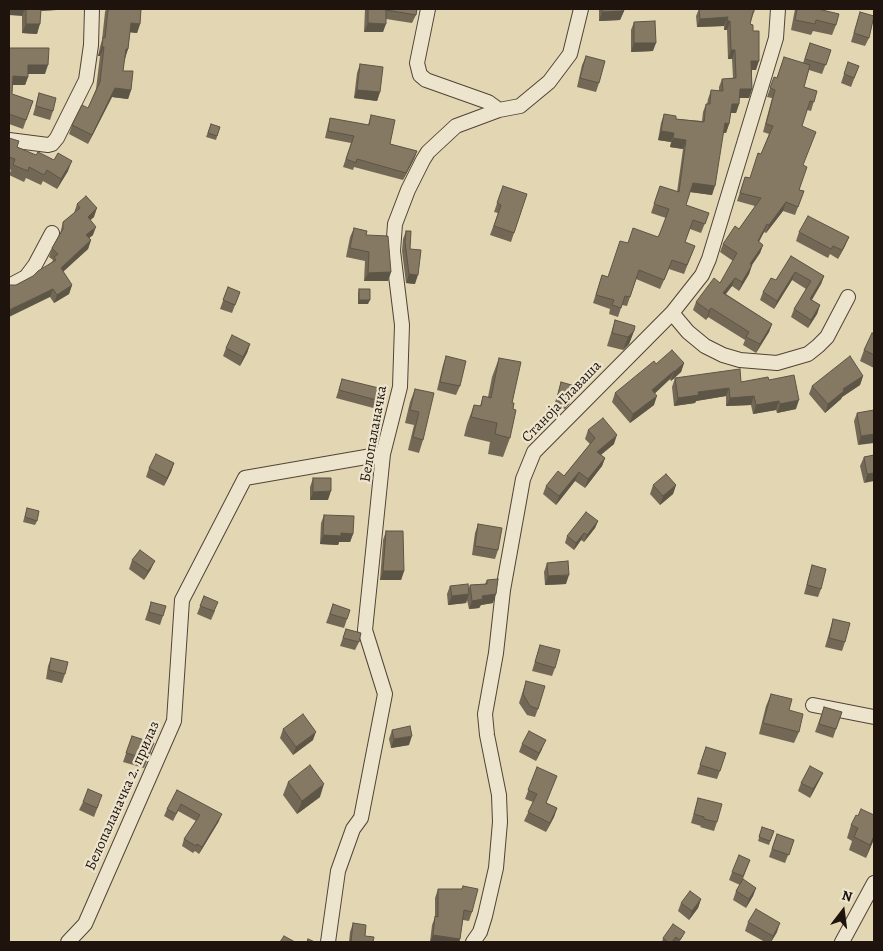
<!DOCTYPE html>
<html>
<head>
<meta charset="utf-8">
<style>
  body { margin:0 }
  #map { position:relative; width:883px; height:951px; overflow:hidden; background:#e3d6b3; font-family:Alegreya,serif }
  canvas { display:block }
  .frame { position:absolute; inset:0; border:10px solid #1f140d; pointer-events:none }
  .north { position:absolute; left:818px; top:886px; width:50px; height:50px; -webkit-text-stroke:4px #ede4ce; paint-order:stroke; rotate:15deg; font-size:14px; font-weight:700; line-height:20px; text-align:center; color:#1f140d }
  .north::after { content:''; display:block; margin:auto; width:18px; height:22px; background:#1f140d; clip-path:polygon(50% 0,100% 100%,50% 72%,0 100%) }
</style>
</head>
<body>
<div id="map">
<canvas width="883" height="951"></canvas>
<div class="frame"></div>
<div class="north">N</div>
</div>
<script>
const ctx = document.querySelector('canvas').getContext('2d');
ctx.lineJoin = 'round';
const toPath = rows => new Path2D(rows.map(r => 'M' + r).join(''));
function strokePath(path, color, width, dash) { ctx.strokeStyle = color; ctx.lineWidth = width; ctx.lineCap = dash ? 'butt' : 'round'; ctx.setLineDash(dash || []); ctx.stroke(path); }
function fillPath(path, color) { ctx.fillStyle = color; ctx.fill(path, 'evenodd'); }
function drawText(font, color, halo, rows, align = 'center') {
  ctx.font = font + ' Alegreya,serif'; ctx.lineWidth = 4.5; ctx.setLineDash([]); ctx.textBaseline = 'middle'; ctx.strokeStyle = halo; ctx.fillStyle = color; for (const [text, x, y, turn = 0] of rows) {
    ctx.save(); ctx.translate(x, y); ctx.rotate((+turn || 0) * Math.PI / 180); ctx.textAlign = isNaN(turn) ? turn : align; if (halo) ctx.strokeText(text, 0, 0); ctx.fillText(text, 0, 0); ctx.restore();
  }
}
const street = toPath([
  [428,9,417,63,420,75,426,80,488,102,499,110],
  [9,140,48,145,52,144,57,138,86,80,91,45,92,9],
  [9,286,26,277,35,265,52,233],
  [672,313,688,332,705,346,723,355,740,360,777,363,808,354,818,346,827,337,848,297],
  [813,705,874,717],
  [68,942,85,924,174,721,182,600,245,478,383,454],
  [328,942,338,871,353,829,361,818,385,694,365,630,383,454,400,387,402,325,393,251,395,224,408,190,423,160,428,152,456,126,499,110,520,106,549,82,570,54,581,9],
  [473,942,480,932,485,916,496,868,500,822,499,795,487,735,485,714,496,653,503,590,523,479,534,452,672,313,702,275,709,259,776,38,778,9],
  [842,942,874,883]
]);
strokePath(street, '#504436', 16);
strokePath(street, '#ede4ce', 14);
fillPath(toPath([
  [9,9,56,9,56,10,41,11,37,34,22,33,22,16],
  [106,9,141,9,140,24,137,33,130,32,128,49,124,59,123,71,131,90,128,99,112,97,88,144,69,134,72,125,88,108,96,89,100,56,98,56,100,47,102,40,105,12],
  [365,9,417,9,416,15,412,23,386,19,383,32,364,32],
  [599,9,623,9,624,11,620,20,599,21],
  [699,9,754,9,754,12,750,24,753,31,756,70,752,70,752,89,749,98,739,98,739,104,736,113,731,113,729,124,726,133,723,133,712,195,690,192,686,205,709,213,701,233,690,229,685,242,695,246,684,274,669,269,660,289,636,279,627,306,622,305,618,317,609,314,610,309,593,303,602,275,608,277,627,243,658,237,666,218,651,213,660,186,677,192,683,149,670,147,671,142,658,140,661,123,664,114,676,119,702,121,703,112,706,104,707,104,708,99,711,90,719,91,719,87,722,79,733,78,732,59,728,59,727,30,724,30,724,26,697,27,696,16],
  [795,9,818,9,836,25,832,35,813,31,811,35,791,30],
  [860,12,869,38,865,46,851,42],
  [634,22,653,51,631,52,631,30],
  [810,43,831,50,822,74,809,70,804,87,817,91,811,111,807,110,802,126,803,165,799,190,804,191,795,215,783,211,766,233,764,232,759,242,763,245,760,253,752,265,749,274,739,291,732,286,726,294,772,324,769,332,756,353,743,345,745,340,708,317,706,320,693,310,696,302,720,283,733,261,720,252,723,244,739,229,755,206,737,201,745,177,750,178,758,153,761,154,769,134,763,132,772,98,767,97,774,77,777,78,784,57,803,63],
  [9,48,45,74,28,74,28,77,25,85,12,85,12,94,33,101,23,129,9,124],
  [586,56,599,83,596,92,577,87,582,65],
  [848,62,859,66,851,87,841,83],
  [360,64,380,92,377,101,354,98,357,73],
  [39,93,53,111,50,120,33,115],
  [371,115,390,144,417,151,414,159,403,180,354,167,353,170,343,167,351,143,325,138,328,125,330,118,368,125],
  [211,124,220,127,216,140,206,137],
  [9,138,17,147,68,171,57,189,43,181,41,185,26,178,24,182,9,175,11,170,9,169],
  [503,186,514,233,511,242,490,235,498,213,494,212],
  [77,204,94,217,90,220,93,235,89,238,91,240,88,249,63,272,72,285,69,294,54,303,50,297,16,285,33,276,52,262,53,260,49,257,52,248,60,234,63,222,74,213],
  [354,228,366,235,391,272,388,281,364,281,365,261,346,257,350,237],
  [406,231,410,249,415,284,406,283,402,251,403,239],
  [799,232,849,237,845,246,838,259,830,254,828,258,796,241],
  [791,256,824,276,821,284,812,300,820,305,817,314,808,328,791,317,794,309,806,289,792,280,774,309,760,300,763,292,776,280],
  [228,287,240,292,232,313,220,309],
  [359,289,368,304,358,304,358,293],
  [615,320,634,331,629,344,623,350,607,346],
  [874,334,874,368,860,361,864,350],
  [250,344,247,353,240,366,223,356,226,348],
  [446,356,460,386,456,395,437,390,443,365],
  [499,358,512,403,513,409,510,438,503,457,488,454,490,442,464,436,467,424,474,405,480,406,483,396,488,397,492,377],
  [684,363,681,372,671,381,670,379,655,393,654,405,630,423,612,402,615,393,656,364],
  [863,376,860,385,842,397,841,399,825,413,809,394,812,386],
  [675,378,741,382,769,380,796,409,777,413,776,410,753,414,751,405,726,406,726,396,696,401,695,403,674,406,672,387],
  [342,379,380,401,377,409,336,398],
  [561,382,569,404,565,409,554,406],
  [415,389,423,440,419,453,408,450,414,425,405,423,410,402],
  [874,410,858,445,854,421,857,413],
  [588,430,614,444,601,455,605,458,602,466,585,488,575,481,556,505,543,494,546,486,564,476,590,444,585,439],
  [874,455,864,483,860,466,864,457],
  [174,463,171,472,164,486,146,477,149,468],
  [313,478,328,500,310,500,310,487],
  [653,485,676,485,673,494,660,505,650,494],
  [27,508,37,521,35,525,23,522],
  [324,515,353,534,350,542,339,542,338,545,320,544,321,523],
  [598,521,595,528,584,542,581,540,574,550,565,543,567,536],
  [478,524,498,550,495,559,472,555,475,533],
  [386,531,404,571,401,580,380,580,383,540],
  [132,560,151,569,144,580,129,569],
  [547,563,566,584,545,585,544,572],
  [812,565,821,589,818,597,804,594],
  [487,580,493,603,481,605,479,608,469,609,467,600,466,603,448,605,447,594,450,586,469,588,470,585,485,584],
  [204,596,215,611,211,620,197,614],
  [151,602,163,616,160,625,145,620],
  [333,604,347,619,344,628,326,623],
  [833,619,845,642,842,651,825,647],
  [346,629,359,642,355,650,340,646],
  [540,645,555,668,552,676,532,671],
  [51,658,65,674,62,683,46,679,48,666],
  [526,681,538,709,535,717,527,715,519,703],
  [771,694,789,710,799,732,794,743,759,734,766,706],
  [824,707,842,712,833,738,815,732],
  [283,729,313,740,293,755,280,738],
  [392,730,409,745,391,748,389,739],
  [132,736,151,752,144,768,123,762],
  [522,744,542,749,536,761,519,752],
  [706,747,720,771,717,779,697,774],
  [537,767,547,803,557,808,554,817,546,832,524,821,533,802,525,799],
  [823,773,819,781,810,798,798,791,801,783],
  [288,782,320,797,297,814,283,795],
  [177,790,219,821,199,854,195,851,193,853,182,846,184,839,196,821,178,811,173,821,164,816,167,809],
  [698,798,717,822,714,831,700,827,701,826,691,823],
  [83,802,99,804,94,817,79,810],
  [874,815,874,839,866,858,849,850,852,841,847,838,851,825,858,816],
  [762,827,774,831,769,845,758,841],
  [777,834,794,840,785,863,769,857],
  [750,860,741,884,756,888,753,896,746,908,733,900,736,891,740,885,729,880,732,872],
  [463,886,472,912,469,921,463,920,460,939,459,942,430,942,432,925,435,917,435,898,438,889,462,889],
  [701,899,698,908,689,920,678,911,681,903],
  [748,922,777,932,771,942,765,942,745,931],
  [353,923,365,936,373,942,349,942,350,932],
  [683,936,679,942,662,942,663,938]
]), '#726855');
fillPath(toPath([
  [9,9,25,9,22,16,9,15],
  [38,9,56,9,56,10,37,11],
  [624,11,620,20,599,21,602,12],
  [728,17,724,26,697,27,700,19],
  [727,21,730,21,727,30,724,30],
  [131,23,140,24,137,33,127,32],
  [368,23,386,24,383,32,364,32],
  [26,24,40,24,37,34,22,33],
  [634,43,656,43,653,51,631,52],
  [102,47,104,47,100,56,98,56],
  [126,49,128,49,125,59,122,58],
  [731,50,735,50,732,59,728,59],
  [751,61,759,61,756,70,748,70],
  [28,65,48,65,45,74,25,74],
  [13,76,28,77,25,85,10,85],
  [115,88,131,90,128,99,112,97,88,144,92,135],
  [740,89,752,89,749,98,736,98],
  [357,90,380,92,377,101,354,98],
  [732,104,739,104,736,113,729,113],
  [725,123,729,124,726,133,721,132],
  [661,131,674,133,671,142,658,140],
  [673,138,686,140,683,149,670,147],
  [417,151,414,159,403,180,406,173],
  [72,161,68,171,57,189,61,179],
  [693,183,715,186,712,195,690,192],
  [786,202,783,211,766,233,769,225],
  [97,208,94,217,84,226,88,217],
  [767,224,764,232,754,250,758,241],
  [96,227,93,235,83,243,86,235],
  [849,237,845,246,838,259,842,250],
  [91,240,88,249,58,276,61,268],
  [763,245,760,253,747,272,750,264],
  [752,265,749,274,739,291,742,282],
  [391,272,388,281,364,281,368,273],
  [795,272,792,280,774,309,777,301],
  [409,274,418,275,415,284,406,283],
  [824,276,821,284,807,307,810,299],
  [735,278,732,286,720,301,723,293],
  [72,285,69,294,54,303,57,295],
  [53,289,50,297,9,317,9,310],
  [359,300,370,300,368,304,358,304],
  [820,305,817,314,808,328,811,320],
  [711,308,708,317,706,320,709,311],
  [772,324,769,332,756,353,760,344],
  [634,331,629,344,623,350,628,337],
  [250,344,247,353,240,366,243,357],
  [684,363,681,372,671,381,674,372],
  [674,371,670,379,649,399,652,390],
  [863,376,860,385,842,397,841,399,825,413,828,404,843,389],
  [729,388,726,396,696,401,695,403,674,406,678,398,698,392],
  [573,395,569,404,565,409,568,400],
  [657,396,654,405,630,423,633,414],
  [754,396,751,405,726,406,730,398],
  [799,400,796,409,777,413,780,404],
  [779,401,776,410,753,414,756,405],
  [874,434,874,443,858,445,861,436],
  [617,435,614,444,594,460,597,452],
  [605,458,602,466,585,488,588,479],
  [174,463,171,472,164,486,167,478],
  [579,472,575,481,556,505,559,496],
  [874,473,874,481,864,483,867,474],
  [676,485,673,494,660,505,663,496],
  [331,491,328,500,310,500,313,492],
  [598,521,595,528,584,542,587,535],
  [341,533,353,534,350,542,339,542,338,545,320,544,323,535],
  [584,533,581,540,574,550,576,543],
  [155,561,151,569,144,580,148,571],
  [383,571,404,571,401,580,380,580],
  [569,575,566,584,545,585,548,576],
  [469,594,466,603,448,605,452,596],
  [496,594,493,603,481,605,479,608,469,609,472,601,482,596],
  [316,732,313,740,293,755,296,747],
  [412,736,409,745,391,748,394,739],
  [546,740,542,749,536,761,539,753],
  [823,773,819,781,810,798,813,789],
  [324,784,320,797,297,814,302,801],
  [557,808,554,817,546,832,550,823],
  [222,814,219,821,199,854,202,847],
  [874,836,874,839,866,858,870,845],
  [756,888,753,896,746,908,749,899],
  [701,899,698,908,689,920,692,911],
  [780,923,777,932,771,942,773,936],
  [433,935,460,939,459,942,430,942]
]), '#5d5545');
const building = toPath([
  [26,9,41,9,40,24,26,24,26,9],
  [108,9,141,9,140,24,131,23,128,49,126,49,123,71,133,71,131,90,115,88,92,135,72,125,82,105,88,108,100,82,104,47,102,47,103,37,105,38,108,9],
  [368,9,417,9,416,15,386,10,386,24,368,23,368,9],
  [602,9,623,9,624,11,602,12,602,9],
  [699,9,754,9,754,12,753,12,750,24,753,25,753,31,759,31,759,61,751,61,752,89,740,89,739,104,732,104,729,124,725,123,715,186,693,183,686,205,709,213,705,224,693,220,685,242,695,246,687,265,672,260,664,280,639,270,630,297,625,296,621,308,612,305,614,300,596,295,602,275,608,277,620,241,628,243,633,228,658,237,660,233,669,209,654,204,660,186,679,192,686,140,673,138,674,133,661,131,664,114,676,116,676,119,704,122,706,104,710,104,711,90,723,91,722,79,736,78,735,50,731,50,730,21,727,21,728,17,700,19,699,9],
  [797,9,818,9,839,14,836,25,816,20,815,24,795,20,797,9],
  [860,12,874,16,869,38,854,33,860,12],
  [655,21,656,43,634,43,634,22,655,21],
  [810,43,831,50,826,65,805,59,810,43],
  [9,48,49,48,48,65,28,65,28,77,13,76,12,94,33,101,26,120,9,114,9,48],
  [586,56,605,61,599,83,580,78,586,56],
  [784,57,810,65,804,87,817,91,814,102,810,101,802,126,816,132,803,165,807,167,799,190,804,191,798,207,786,202,769,225,767,224,758,241,763,245,750,264,752,265,742,282,735,278,723,293,772,324,760,344,746,337,749,332,711,308,709,311,696,302,714,278,720,283,737,253,723,244,735,226,739,229,761,198,740,193,745,177,750,178,758,153,761,154,773,126,766,124,775,90,770,88,774,77,777,78,784,57],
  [848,62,859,66,854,78,844,74,848,62],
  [360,64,383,67,380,92,357,90,360,64],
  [39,93,56,98,53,111,36,106,39,93],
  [371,115,395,120,390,144,417,151,406,173,357,159,356,163,346,159,354,136,328,131,330,118,369,125,371,115],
  [211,124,220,127,217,136,208,133,211,124],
  [9,138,19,141,17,147,36,155,38,152,54,160,58,153,72,161,61,179,47,170,44,175,29,167,28,171,13,165,15,159,9,157,9,138],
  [503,186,527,194,514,233,494,226,501,205,497,203,503,186],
  [86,196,97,208,88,217,96,227,86,235,91,240,61,268,72,285,57,295,53,289,9,310,9,285,16,285,33,276,38,271,56,260,54,257,58,254,52,248,63,229,63,222,80,208,77,204,86,196],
  [808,216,849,237,842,250,833,246,831,249,799,232,808,216],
  [354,228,367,231,366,235,388,236,391,272,368,273,369,252,350,248,354,228],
  [406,231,411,231,410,249,421,250,418,275,409,274,405,242,406,231],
  [791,256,824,276,810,299,820,305,811,320,794,309,811,281,795,272,777,301,763,292,771,278,776,280,791,256],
  [228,287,240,292,235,305,223,300,228,287],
  [359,289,370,289,370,300,359,300,359,289],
  [615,320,635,326,634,331,628,337,612,333,615,320],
  [872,333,874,334,874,355,864,350,872,333],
  [232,335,250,344,243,357,226,348,232,335],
  [672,350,684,363,674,372,674,371,652,390,657,396,633,414,615,393,654,361,656,364,672,350],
  [446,356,466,361,460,386,440,382,446,356],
  [850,356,863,376,843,389,844,391,828,404,812,386,850,356],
  [499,358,521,362,512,403,514,403,513,409,516,410,510,438,495,434,497,423,471,417,474,405,481,406,483,396,491,398,499,358],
  [740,369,741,382,768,377,769,380,794,375,799,400,780,404,779,401,756,405,754,396,730,398,729,388,698,392,699,395,678,398,675,378,740,369],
  [342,379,383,389,380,401,339,390,342,379],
  [561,382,575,386,573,395,568,400,557,398,561,382],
  [415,389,434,393,423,440,413,437,419,412,410,410,415,389],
  [874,410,874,434,861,436,857,413,874,410],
  [603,418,617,435,597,452,605,458,588,479,579,472,559,496,546,486,558,471,564,476,595,438,588,430,603,418],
  [156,454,174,463,167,478,149,468,156,454],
  [874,455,874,473,867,474,864,457,874,455],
  [666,474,676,485,663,496,653,485,666,474],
  [313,478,331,478,331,491,313,492,313,478],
  [27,508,39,511,37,521,25,517,27,508],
  [586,512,598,521,587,535,584,533,576,543,567,536,586,512],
  [324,515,354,516,353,534,341,533,341,536,323,535,324,515],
  [478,524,502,528,498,550,475,546,478,524],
  [386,531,403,531,404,571,383,571,386,531],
  [140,550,155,561,148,571,132,560,140,550],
  [568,561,569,575,548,576,547,563,568,561],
  [812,565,826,569,821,589,807,585,812,565],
  [498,579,496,594,482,596,483,599,472,601,470,585,487,584,487,580,498,579],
  [468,584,469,594,452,596,450,586,468,584],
  [204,596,218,602,214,611,200,606,204,596],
  [151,602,166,606,163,616,149,612,151,602],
  [333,604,350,610,347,619,330,614,333,604],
  [833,619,850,623,845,642,829,638,833,619],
  [346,629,361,633,359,642,343,638,346,629],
  [540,645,560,650,555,668,535,662,540,645],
  [51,658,68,662,65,674,49,670,51,658],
  [526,681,545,686,538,709,530,706,523,694,526,681],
  [771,694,792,699,789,710,803,714,799,732,763,723,771,694],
  [824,707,842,712,836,729,819,724,824,707],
  [303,714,316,732,296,747,283,729,303,714],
  [410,726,412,736,394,739,392,730,410,726],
  [529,731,546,740,539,753,522,744,529,731],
  [132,736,154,743,147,759,126,753,132,736],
  [706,747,726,753,720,771,700,765,706,747],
  [310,765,324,784,302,801,288,782,310,765],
  [810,766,823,773,813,789,801,783,810,766],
  [537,767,557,776,546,803,557,808,550,823,528,812,537,794,528,790,537,767],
  [88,789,102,795,97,808,83,802,88,789],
  [177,790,222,814,202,847,197,844,196,846,184,839,200,815,181,804,176,814,167,809,177,790],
  [698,798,722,804,717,822,704,819,704,817,694,814,698,798],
  [861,809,874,815,874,836,870,845,854,837,858,828,851,825,856,815,858,816,861,809],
  [762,827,774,831,770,841,759,837,762,827],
  [777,834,794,840,789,855,772,849,777,834],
  [739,855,750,860,743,876,732,872,739,855],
  [743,879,756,888,749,899,736,891,743,879],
  [463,886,478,889,472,912,464,910,460,939,433,935,435,916,438,917,438,889,462,889,463,886],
  [690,891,701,899,692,911,681,903,690,891],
  [756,909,780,923,773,936,748,922,756,909],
  [353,923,366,925,365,936,374,937,373,942,351,942,353,923],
  [673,924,685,932,680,940,676,937,672,942,668,942,663,938,673,924],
  [284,936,295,942,280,942,284,936],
  [308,939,315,942,307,942,308,939]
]);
fillPath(building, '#857963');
strokePath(building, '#5d5545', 1);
drawText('15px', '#1f140d', '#ede4ce', [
  ["Станоја Главаша",562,402,-46],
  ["Белопаланачка",374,434,-80],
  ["Белопаланачка 2. прилаз",123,796,-66]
]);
</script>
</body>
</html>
